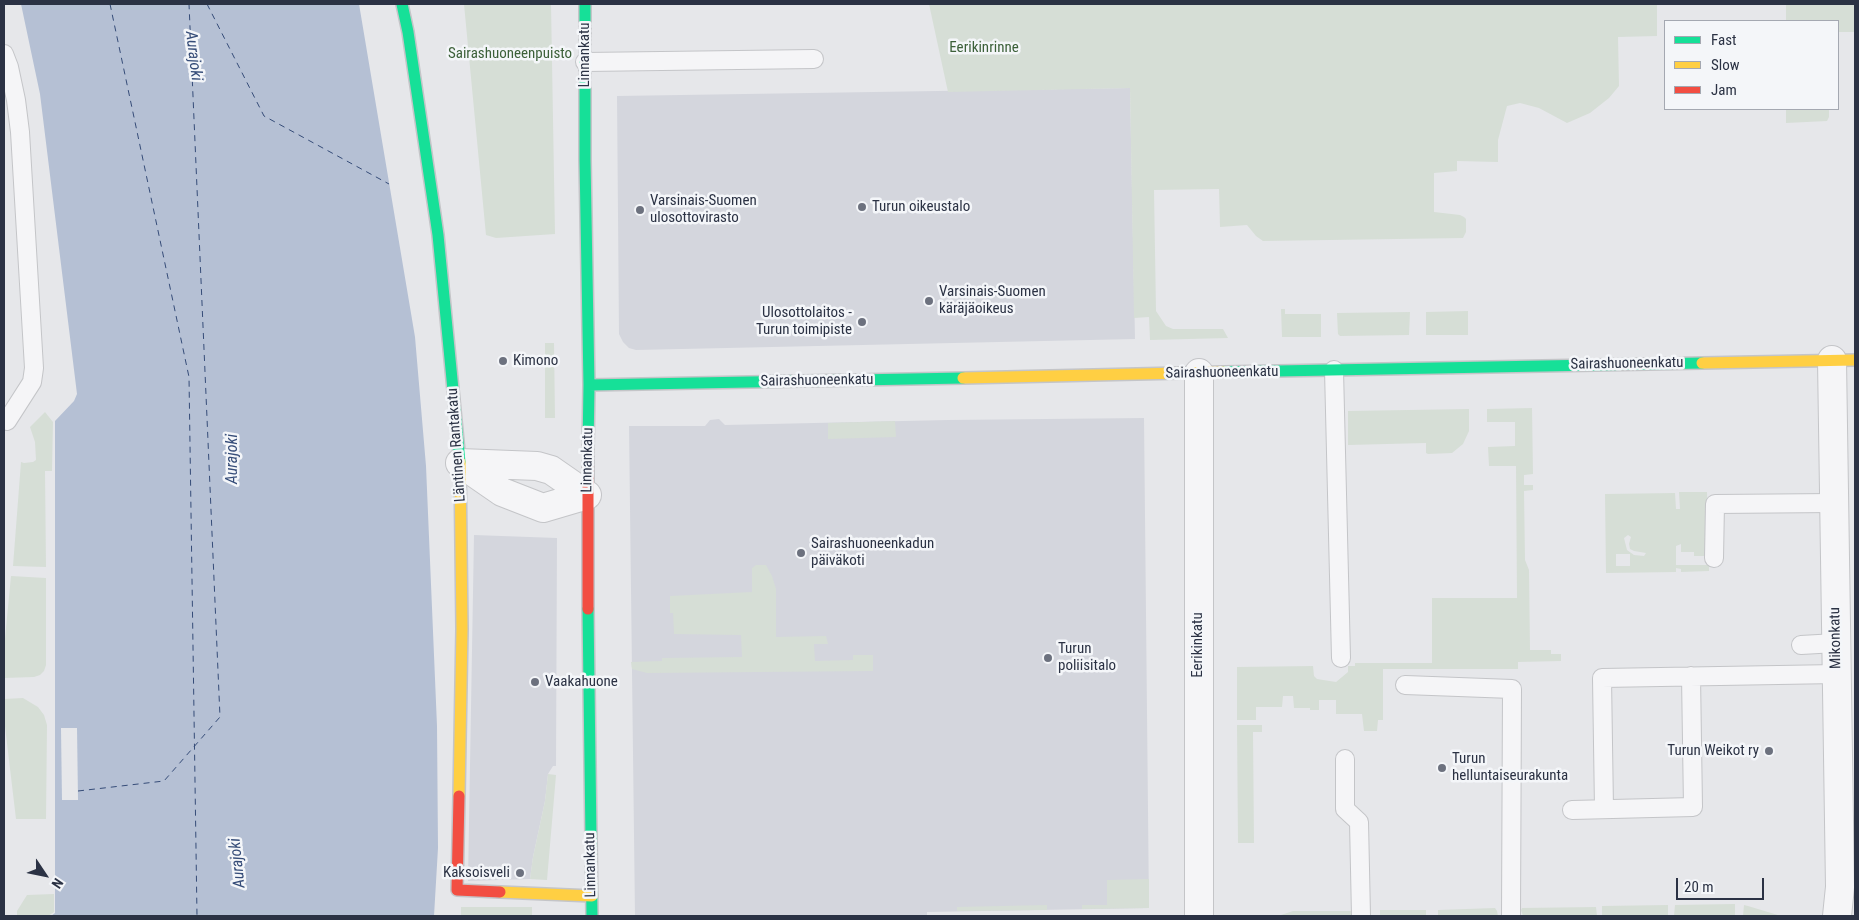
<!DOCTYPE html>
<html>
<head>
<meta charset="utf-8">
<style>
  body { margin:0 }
  #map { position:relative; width:1859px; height:920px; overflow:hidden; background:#e6e7ea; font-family:"Roboto Condensed",sans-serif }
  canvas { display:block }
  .frame { position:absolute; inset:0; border:5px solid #2b3244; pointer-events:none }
  .legend { position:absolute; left:1664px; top:20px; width:175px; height:90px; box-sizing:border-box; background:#f4f6f9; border:1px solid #a4a8b1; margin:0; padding:6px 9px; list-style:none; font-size:15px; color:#2b3244 }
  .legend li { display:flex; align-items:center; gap:10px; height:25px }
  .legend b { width:25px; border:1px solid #a4a8b1 }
  .north { position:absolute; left:20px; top:850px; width:50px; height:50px; -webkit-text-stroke:4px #f4f6f9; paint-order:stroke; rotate:124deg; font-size:14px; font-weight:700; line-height:20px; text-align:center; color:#2b3244 }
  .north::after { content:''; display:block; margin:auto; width:18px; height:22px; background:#2b3244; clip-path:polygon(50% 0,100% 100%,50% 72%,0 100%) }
  .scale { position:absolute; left:1676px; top:878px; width:88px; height:22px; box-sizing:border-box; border:2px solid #2b3244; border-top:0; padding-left:6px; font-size:15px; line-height:18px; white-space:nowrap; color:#2b3244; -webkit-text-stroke:4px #f4f6f9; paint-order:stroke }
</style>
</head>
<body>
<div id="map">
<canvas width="1859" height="920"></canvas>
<div class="frame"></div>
<ul class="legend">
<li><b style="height:6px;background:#16e098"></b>Fast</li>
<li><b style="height:6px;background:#ffcf43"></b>Slow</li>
<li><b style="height:6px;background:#f24e42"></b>Jam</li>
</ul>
<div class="north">N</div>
<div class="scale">20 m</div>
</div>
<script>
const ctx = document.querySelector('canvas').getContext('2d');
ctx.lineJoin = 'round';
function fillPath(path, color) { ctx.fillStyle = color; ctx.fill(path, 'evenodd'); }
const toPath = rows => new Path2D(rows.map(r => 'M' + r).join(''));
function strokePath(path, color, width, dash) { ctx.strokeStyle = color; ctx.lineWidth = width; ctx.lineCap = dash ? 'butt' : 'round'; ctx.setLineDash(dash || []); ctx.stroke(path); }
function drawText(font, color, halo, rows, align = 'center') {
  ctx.font = font + ' "Roboto Condensed",sans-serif'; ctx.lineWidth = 5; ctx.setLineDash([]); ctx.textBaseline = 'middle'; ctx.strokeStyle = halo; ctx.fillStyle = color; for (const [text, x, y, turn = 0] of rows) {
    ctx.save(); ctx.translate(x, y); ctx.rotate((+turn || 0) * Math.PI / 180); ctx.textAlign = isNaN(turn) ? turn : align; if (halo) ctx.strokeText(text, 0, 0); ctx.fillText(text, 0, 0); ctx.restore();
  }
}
fillPath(toPath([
  [1130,88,1135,339,636,350,629,348,623,342,619,334,617,96],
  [1144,418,1149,908,927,912,927,916,635,916,629,426,705,426,710,420,719,419,725,425,948,420],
  [474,535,557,538,556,766,553,766,548,774,545,801,533,857,530,879,468,881]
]), '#d4d6dd');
fillPath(toPath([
  [464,4,551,4,555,234,496,238,486,235],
  [929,4,1657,4,1657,36,1618,37,1619,86,1609,98,1590,113,1567,123,1539,108,1520,103,1507,106,1498,140,1498,162,1457,161,1457,171,1434,173,1434,212,1460,215,1464,217,1466,219,1466,232,1463,238,1263,241,1256,236,1247,225,1220,227,1219,189,1154,190,1156,311,1166,326,1173,329,1223,329,1228,338,1150,340,1149,317,1134,318,1130,88,948,92],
  [1786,4,1855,4,1855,32,1838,32,1838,21,1786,21],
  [1786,109,1829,109,1829,117,1827,121,1786,123],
  [1281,309,1285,309,1285,314,1321,314,1321,337,1282,337],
  [1468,311,1468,335,1426,335,1426,312],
  [1410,312,1409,335,1340,336,1338,334,1337,313],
  [545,343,554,343,555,418,545,418],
  [1532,408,1533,474,1524,475,1524,485,1533,485,1533,490,1524,491,1525,560,1529,570,1530,650,1551,650,1551,654,1561,654,1561,661,1518,662,1518,669,1383,669,1383,720,1378,720,1377,731,1364,731,1362,714,1336,714,1336,700,1319,700,1319,710,1310,710,1310,708,1294,708,1293,696,1283,696,1282,707,1256,707,1256,720,1237,720,1237,667,1313,666,1314,676,1317,679,1336,682,1348,672,1348,666,1355,666,1355,663,1432,663,1432,598,1517,598,1516,466,1489,466,1488,447,1515,446,1515,422,1487,422,1487,409],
  [1469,409,1469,431,1463,444,1452,453,1428,454,1426,453,1426,443,1348,445,1348,411],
  [45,412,53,422,52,471,45,471,46,567,13,566,21,462,24,463,33,462,36,460,35,442,30,427],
  [895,421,896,437,828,439,828,423],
  [1679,492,1707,492,1709,556,1694,556,1694,552,1681,552,1681,544,1676,546,1676,565,1709,565,1709,571,1681,572,1681,569,1676,568,1676,572,1606,573,1605,494,1675,493,1676,509,1680,509],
  [1628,535,1631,537,1629,544,1630,549,1634,551,1646,553,1644,556,1634,555,1627,550,1624,538],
  [1616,554,1630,554,1630,566,1616,566],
  [756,565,766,565,772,576,776,589,776,637,826,636,828,644,814,644,815,661,853,660,853,655,873,655,873,671,647,673,632,669,631,662,662,661,662,658,742,657,741,635,674,634,673,613,670,613,670,596,752,592,752,568],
  [11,576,46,578,46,665,44,671,40,675,34,677,4,678,4,649],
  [23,698,38,707,44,715,47,725,46,819,16,819,4,718,4,699],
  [1237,725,1262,725,1262,732,1253,732,1254,843,1238,843],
  [548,774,556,775,547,880,530,879,533,857,545,801],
  [1149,879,1149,908,1082,909,1082,905,1107,905,1107,880],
  [54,894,54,912,48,916,17,916,17,911,27,895],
  [1735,904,1735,916,1674,916,1675,905],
  [1047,905,1047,910,957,911,957,907],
  [1668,905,1668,916,1602,916,1602,906],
  [1744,905,1748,906,1781,916,1743,916],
  [461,907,532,907,532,916,461,916],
  [1596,907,1597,916,1523,916,1521,910,1522,908],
  [1495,908,1497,911,1498,916,1438,916,1438,910],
  [1380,910,1426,910,1426,916,1380,916],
  [1293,911,1356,911,1356,916,1278,916]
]), '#d6ded6');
fillPath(toPath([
  [21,4,359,4,415,337,426,466,437,726,438,848,434,916,51,916,55,913,55,421,74,401,77,394,40,94]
]), '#b5c0d4');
fillPath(toPath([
  [61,728,77,728,78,800,62,800]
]), '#e6e7ea');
strokePath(toPath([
  [110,4,189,377,197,916],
  [207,4,264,116,389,184],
  [78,791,164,781,220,717,189,4]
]), '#354c78', 1, [6, 5]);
const lane = toPath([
  [4,54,9,67,16,100,20,132,34,368,32,382,7,421],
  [585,62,814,59],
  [1334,370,1341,658],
  [1714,558,1715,504,1834,503],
  [1801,645,1836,643],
  [1405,685,1512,689,1511,916],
  [1345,759,1345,809,1359,822,1361,916],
  [1604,809,1602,678,1837,674],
  [1572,810,1693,807,1691,676]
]);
const street = toPath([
  [1832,360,1840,887,1837,916],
  [1199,373,1199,916],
  [460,463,502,492,543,508,587,495],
  [460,463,537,466,551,470,587,495]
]);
const fast = toPath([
  [402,4,408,32,438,235,460,462],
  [585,4,585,160,589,385,588,449],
  [1224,372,1702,363],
  [589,385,963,378],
  [588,609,592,916]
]);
const slow = toPath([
  [1702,363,1855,360],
  [963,378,1224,372],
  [459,796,462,629,460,462],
  [500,892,592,896]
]);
const jam = toPath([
  [588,449,588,609],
  [459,796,457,890,500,892]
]);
strokePath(lane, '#c4c5c8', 20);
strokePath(street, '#c4c5c8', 30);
strokePath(fast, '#c4c5c8', 14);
strokePath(slow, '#c4c5c8', 14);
strokePath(jam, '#c4c5c8', 14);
strokePath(lane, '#f5f5f7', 18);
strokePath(street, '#f5f5f7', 28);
strokePath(fast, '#16e098', 11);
strokePath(slow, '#ffcf43', 11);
strokePath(jam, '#f24e42', 11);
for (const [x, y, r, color] of [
  [862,207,5,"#6c717e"],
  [640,210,5,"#6c717e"],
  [929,301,5,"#6c717e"],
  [862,322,5,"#6c717e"],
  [503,361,5,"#6c717e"],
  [801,553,5,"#6c717e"],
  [1048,658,5,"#6c717e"],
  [535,682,5,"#6c717e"],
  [1769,751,5,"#6c717e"],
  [1442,768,5,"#6c717e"],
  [520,873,5,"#6c717e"]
]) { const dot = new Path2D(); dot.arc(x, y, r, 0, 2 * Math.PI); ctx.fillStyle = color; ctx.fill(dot); strokePath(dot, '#f4f6f9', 2); }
drawText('15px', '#3c6039', '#f4f6f9', [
  ["Eerikinrinne",984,48],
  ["Sairashuoneenpuisto",510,54]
]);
drawText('15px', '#2b3244', '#f4f6f9', [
  ["Linnankatu",585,55,-90],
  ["Sairashuoneenkatu",1627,364,-1],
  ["Sairashuoneenkatu",1222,373,-1],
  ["Sairashuoneenkatu",817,381,-1],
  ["Läntinen Rantakatu",457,445,-94],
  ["Linnankatu",588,460,-89],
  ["Mikonkatu",1836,638,-91],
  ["Eerikinkatu",1198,645,-90],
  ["Linnankatu",591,865,-91]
]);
drawText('15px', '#2b3244', '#f4f6f9', [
  ["Varsinais-Suomen",650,201],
  ["ulosottovirasto",650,218],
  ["Turun oikeustalo",872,207],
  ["Varsinais-Suomen",939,292],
  ["käräjäoikeus",939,309],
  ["Ulosottolaitos -",852,313,"right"],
  ["Turun toimipiste",852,330,"right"],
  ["Kimono",513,361],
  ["Sairashuoneenkadun",811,544],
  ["päiväkoti",811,561],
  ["Turun",1058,649],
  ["poliisitalo",1058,666],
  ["Vaakahuone",545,682],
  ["Turun Weikot ry",1759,751,"right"],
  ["Turun",1452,759],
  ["helluntaiseurakunta",1452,776],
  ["Kaksoisveli",510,873,"right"]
], 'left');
drawText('italic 16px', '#354c78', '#f4f6f9', [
  ["Aurajoki",193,56,83],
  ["Aurajoki",233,459,-90],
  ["Aurajoki",238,863,-96]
]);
</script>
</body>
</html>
